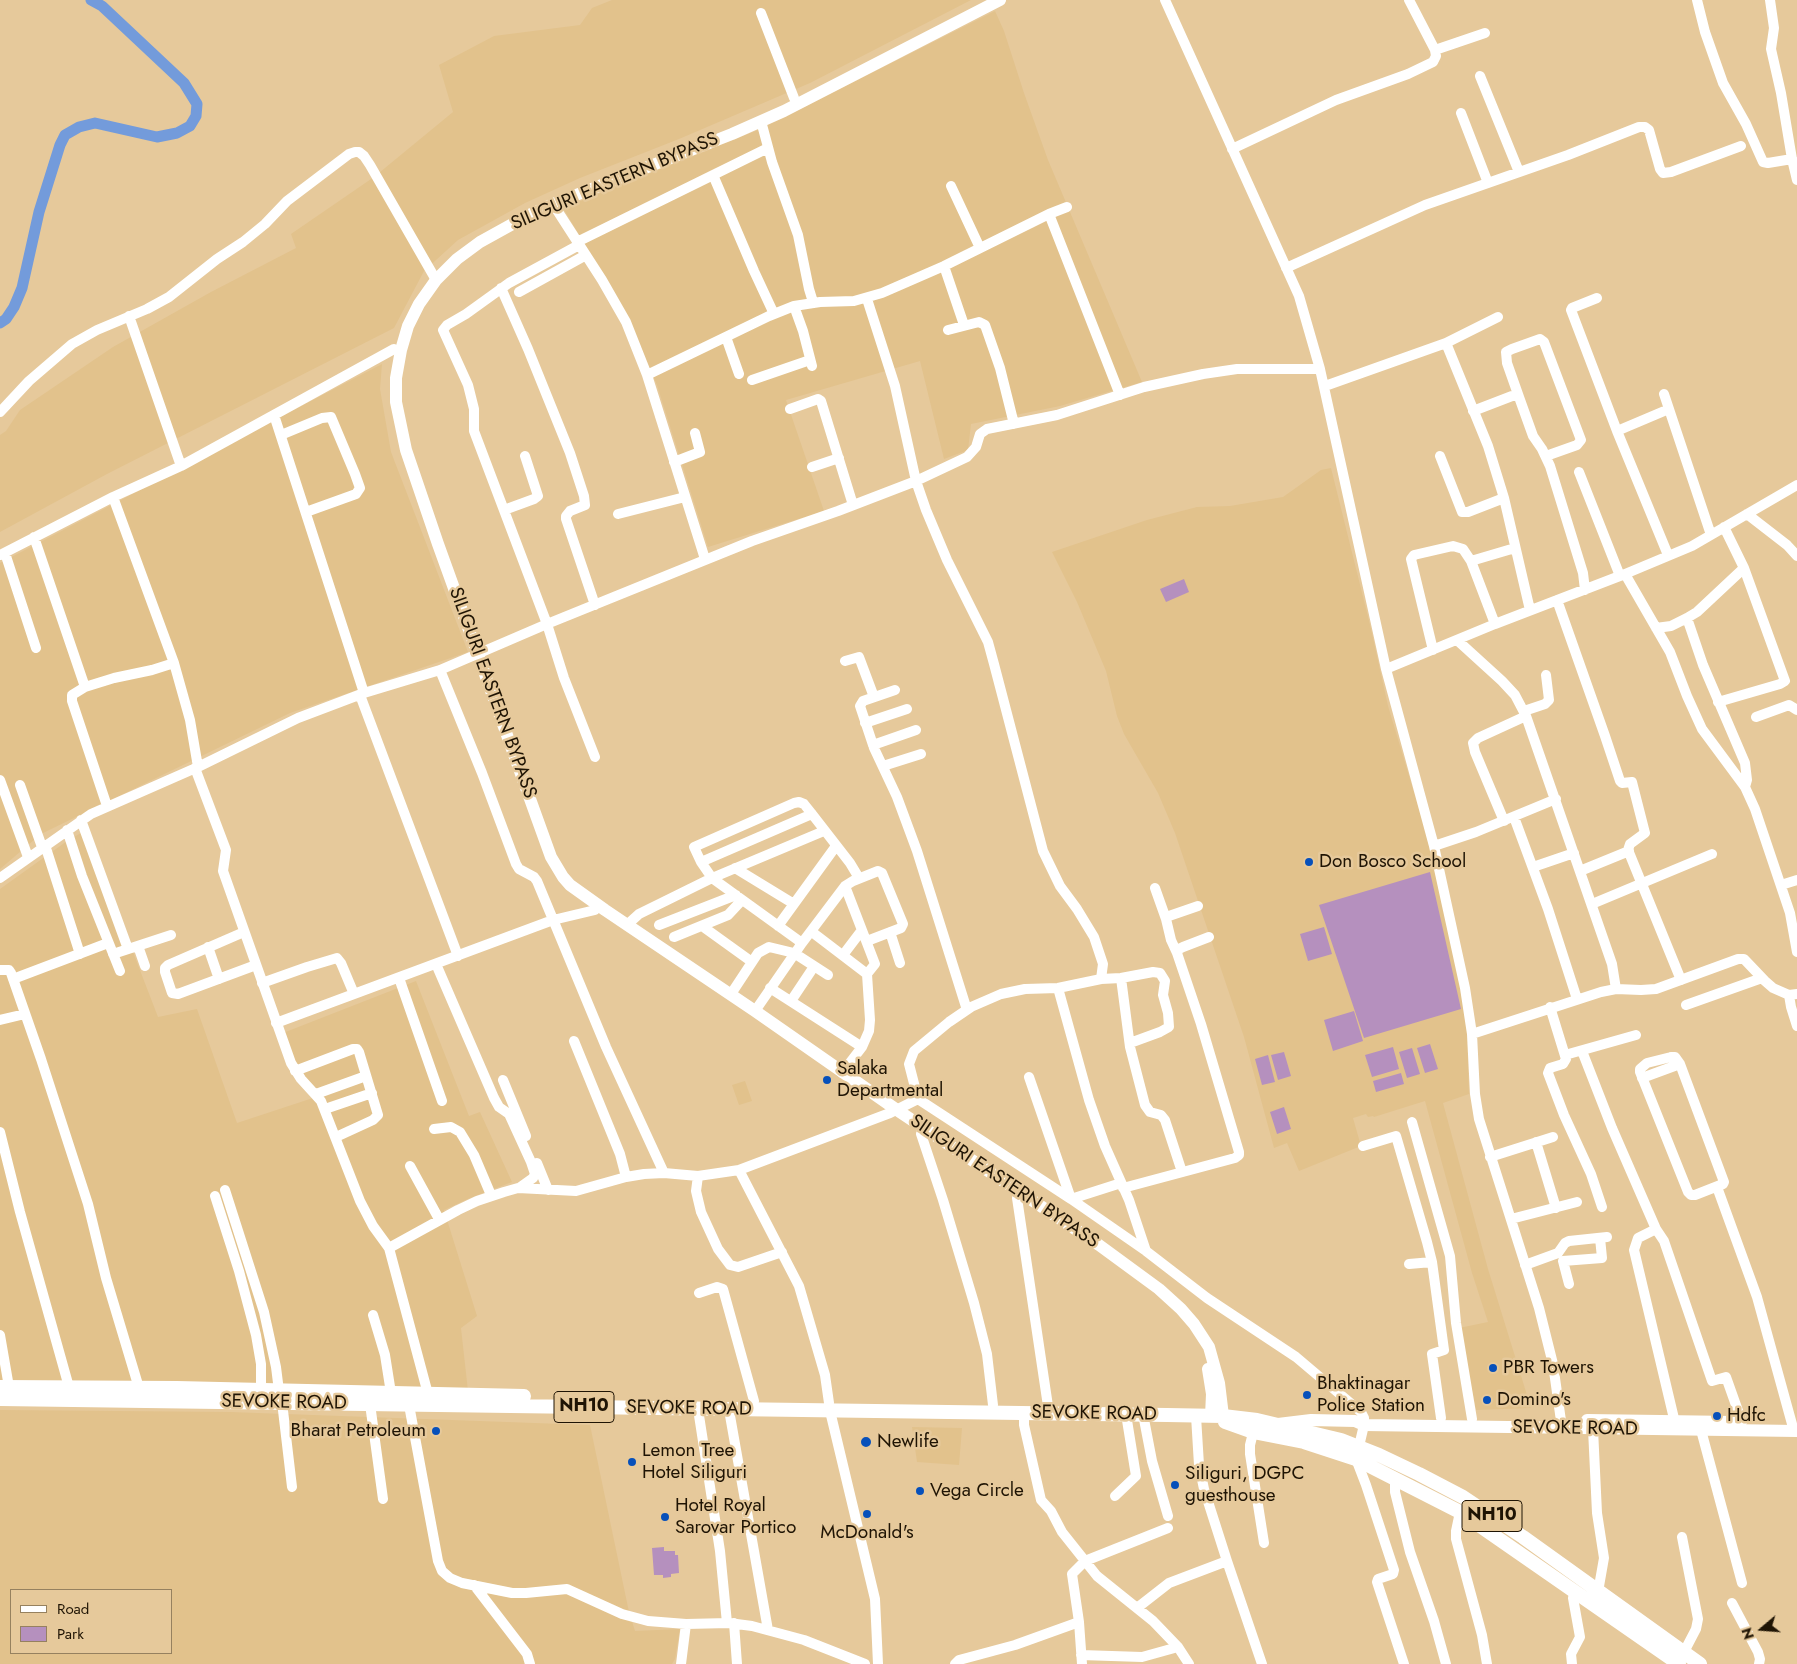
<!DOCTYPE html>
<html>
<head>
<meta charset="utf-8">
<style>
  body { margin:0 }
  #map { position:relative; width:1797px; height:1664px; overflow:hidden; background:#e6c99b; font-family:Jost,sans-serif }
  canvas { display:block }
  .legend { position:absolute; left:10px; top:1589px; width:162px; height:65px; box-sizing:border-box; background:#e6c99b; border:1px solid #96815f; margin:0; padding:6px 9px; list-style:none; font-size:15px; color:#1f1404 }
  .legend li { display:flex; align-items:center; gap:10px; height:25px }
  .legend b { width:25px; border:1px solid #96815f }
  .north { position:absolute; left:1737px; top:1604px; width:50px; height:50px; -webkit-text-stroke:4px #e6c99b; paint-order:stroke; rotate:252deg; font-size:14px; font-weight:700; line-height:20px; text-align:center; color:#1f1404 }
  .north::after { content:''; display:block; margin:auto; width:18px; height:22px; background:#1f1404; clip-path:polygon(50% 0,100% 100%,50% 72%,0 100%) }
</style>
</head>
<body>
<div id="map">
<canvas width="1797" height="1664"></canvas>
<ul class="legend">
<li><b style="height:6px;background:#fff"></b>Road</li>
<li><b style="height:14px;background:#b590be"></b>Park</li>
</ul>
<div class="north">N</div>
</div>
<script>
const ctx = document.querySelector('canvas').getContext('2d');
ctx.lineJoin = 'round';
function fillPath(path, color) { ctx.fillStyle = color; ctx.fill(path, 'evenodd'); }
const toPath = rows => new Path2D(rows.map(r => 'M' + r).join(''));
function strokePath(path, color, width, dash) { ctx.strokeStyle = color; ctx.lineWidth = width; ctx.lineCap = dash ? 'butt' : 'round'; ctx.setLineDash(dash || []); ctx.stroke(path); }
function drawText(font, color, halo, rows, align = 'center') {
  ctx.font = font + ' Jost,sans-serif'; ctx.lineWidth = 5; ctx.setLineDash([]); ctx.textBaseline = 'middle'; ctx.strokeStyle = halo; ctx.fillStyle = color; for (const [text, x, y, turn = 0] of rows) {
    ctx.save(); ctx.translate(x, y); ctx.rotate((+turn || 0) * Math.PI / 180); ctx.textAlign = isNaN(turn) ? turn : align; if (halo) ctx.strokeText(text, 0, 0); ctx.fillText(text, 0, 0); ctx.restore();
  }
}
fillPath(toPath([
  [612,0,971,0,810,83,679,139,580,178,525,203,458,240,424,271,394,328,107,474,0,532,0,435,6,431,20,410,113,347,211,292,296,248,291,234,374,177,453,112,439,65,494,36,580,25,592,8],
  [995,11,1004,31,1024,93,1048,160,1142,382,1060,406,971,424,968,450,944,459,920,361,786,400,824,511,708,547,657,385,627,315,563,208,758,130],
  [382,364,380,389,391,452,468,652,290,713,41,834,0,869,0,563],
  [1331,468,1371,629,1388,706,1425,829,1460,982,1467,1028,1469,1094,1443,1103,1488,1269,1531,1408,1476,1410,1459,1328,1488,1322,1472,1273,1425,1101,1374,1117,1373,1116,1368,1117,1366,1114,1353,1118,1361,1146,1299,1171,1287,1143,1274,1148,1244,1037,1175,833,1158,793,1124,734,1117,716,1106,671,1077,602,1052,552,1147,520,1197,507,1230,506,1283,497,1321,470],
  [86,830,158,1017,197,1009,237,1123,322,1095,301,1073,283,1033,416,981,469,1116,480,1112,512,1182,470,1198,444,1210,477,1316,461,1328,468,1391,0,1390,0,889,67,841],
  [745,1081,752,1101,739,1105,732,1085],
  [0,1410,230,1412,590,1425,629,1612,635,1631,680,1629,675,1659,672,1664,0,1664],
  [11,1590,171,1590,171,1653,11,1653],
  [912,1427,962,1428,959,1465,917,1462]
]), '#e2c28c');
fillPath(toPath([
  [1184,579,1189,592,1166,602,1160,589],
  [1430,872,1461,1009,1364,1038,1319,905],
  [1324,927,1332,954,1308,961,1300,934],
  [1354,1011,1363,1041,1333,1051,1324,1020],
  [1430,1044,1438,1069,1425,1073,1417,1048],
  [1393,1047,1399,1069,1372,1077,1365,1055],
  [1412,1048,1420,1074,1407,1078,1399,1052],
  [1284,1052,1291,1076,1278,1080,1271,1055],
  [1268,1055,1275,1082,1262,1085,1255,1059],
  [1401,1073,1404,1084,1376,1092,1373,1081],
  [1284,1107,1291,1129,1277,1134,1270,1112],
  [664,1547,664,1551,675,1551,675,1555,678,1555,679,1573,671,1574,671,1577,663,1578,663,1575,654,1575,652,1548]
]), '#b590be');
strokePath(toPath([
  [0,323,6,319,14,307,22,288,39,212,60,145,65,135,79,127,95,123,157,137,177,133,190,126,196,116,197,104,184,83,102,6,91,0]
]), '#739bdb', 11);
strokePath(toPath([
  [1165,0,1299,296,1320,369,1386,669,1434,846,1465,988,1472,1034,1475,1094,1479,1119,1539,1308,1553,1364,1562,1428],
  [1697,0,1705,32,1723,83,1746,124,1763,162,1768,163,1792,159],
  [1770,0,1774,28,1771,49,1781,93,1792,159,1797,180],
  [761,13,794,98],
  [1435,50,1485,33],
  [1480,76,1519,172],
  [1461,113,1488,183],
  [761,121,772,162,798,235,809,289,813,302],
  [1232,149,1336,100,1408,74,1433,62,1436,56,1435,50,1409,0],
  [713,175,754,271,774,314],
  [951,186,980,248],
  [553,204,602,280,626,322,647,375,705,559],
  [1049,214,1120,395],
  [577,242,768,148],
  [579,245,509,283,466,314,447,325,443,330,468,385,474,409,474,431,547,624,564,678,595,757],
  [944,266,964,325],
  [1286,268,1425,205,1568,155,1639,127,1645,127,1649,130,1660,169,1663,173,1671,172,1741,146],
  [501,288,528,349,570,453,584,496,585,505,570,511,566,516,566,519,595,605],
  [519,292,586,255],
  [1597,298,1572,308,1571,310,1617,431,1668,555],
  [867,299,895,386,916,481,926,510,947,560,988,642,994,664,1043,851,1060,886,1077,909,1094,937,1103,964,1101,979],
  [794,306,803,331,812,366],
  [129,316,181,466],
  [948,330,979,322,985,325,1000,368,1014,424],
  [726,337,739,374],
  [1446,343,1488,446,1504,498,1530,610],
  [647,375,769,316,794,306,820,302,854,301,882,293,944,266,1049,214,1067,207],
  [752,380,810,360],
  [1325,386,1446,343,1498,317],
  [1664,394,1711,535],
  [1519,397,1507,363,1506,352,1512,349,1540,339,1544,342,1581,440,1577,445,1546,456],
  [790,409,818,399,821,401,853,505],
  [1473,411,1512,396,1516,396,1519,397,1533,436,1542,449,1550,466,1583,573,1585,590],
  [0,412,29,381,72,344,97,330,147,309,169,297,217,259,243,242,265,224,287,201,349,154,355,152,359,152,364,156,370,165,436,280],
  [274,415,364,693],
  [1617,431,1669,409],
  [281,435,322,418,331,417,355,474,360,488,356,494,306,512],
  [1440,456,1462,512,1468,512,1504,498],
  [674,462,700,452,695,433],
  [812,467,839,458],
  [1579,472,1620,576],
  [113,497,174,663,190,720,198,767],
  [504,510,534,499,538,496,525,456],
  [618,514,685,497],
  [1747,514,1787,545,1797,556],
  [34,537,85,687],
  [5,553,36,648],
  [0,555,113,497,181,466,394,349],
  [1471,561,1515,548],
  [1625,574,1670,652,1687,696,1702,729,1745,787,1755,809,1790,913,1797,952],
  [1557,600,1605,736,1620,781,1622,783,1632,782,1633,786,1645,833,1630,844,1628,850,1681,980],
  [1687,618,1703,665,1745,763,1747,780,1745,787],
  [1656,628,1671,626,1687,618,1697,612,1744,568,1724,527],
  [1457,640,1502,681,1515,695,1526,716,1612,964,1616,989],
  [1433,650,1411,559,1414,555,1453,546,1463,549,1471,561,1495,624],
  [845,661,859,657,874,697],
  [1386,669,1495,624,1625,574,1692,546,1797,485],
  [440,670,482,773,516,864,519,869,534,877,537,881,606,1047,664,1173],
  [895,690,863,701,860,706,874,748,897,797,917,851,967,1010],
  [360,695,458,956],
  [1718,702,1780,684,1785,681,1744,568],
  [1524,711,1545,704,1549,700,1546,675],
  [1756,717,1789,705,1797,710],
  [865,723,907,709],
  [873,745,916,730],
  [883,766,921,754],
  [195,768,226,850,223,871,291,1063,301,1079,321,1101,360,1201,373,1226,389,1248,428,1394],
  [0,780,28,857],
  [20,785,42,847],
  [107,806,72,701,72,695,85,687,114,678,152,670,174,663],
  [1514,817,1548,909,1577,999],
  [81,820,128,949],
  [1504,821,1475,752,1473,743,1478,738,1526,716],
  [67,830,82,876,120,971],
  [45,845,80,954],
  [1434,846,1476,832,1556,799],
  [701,862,812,814],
  [1533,867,1574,853],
  [735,868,794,904],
  [1580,871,1629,851],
  [0,878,91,814,198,767,298,718,364,693,440,670,547,624,752,541,838,511,916,481,967,457,976,447,980,434,987,429,1057,415,1144,387,1203,374,1237,369,1320,369],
  [1781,885,1797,880],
  [1155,888,1166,919],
  [1592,904,1712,854],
  [628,924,639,914,712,878,824,831],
  [659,925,736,895],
  [702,926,752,962],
  [778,926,836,846],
  [244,932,168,965,165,968,165,972,172,993,178,994,256,965],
  [812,932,867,974],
  [890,932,900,963],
  [674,937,728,915,742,900],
  [802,943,712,878,701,862,694,847,794,803,799,802,804,804,812,814,850,863,859,878],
  [138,946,145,966],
  [208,947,219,979],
  [1177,953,1171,940,1166,919,1169,916,1198,906],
  [113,954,171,935],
  [843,955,862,930],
  [436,964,494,1098,499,1107,509,1114,531,1162,535,1174,533,1178,519,1188],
  [0,970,9,970,11,973,41,1059,88,1204,106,1278,139,1388],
  [399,978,442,1101],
  [1121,978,1130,1047,1145,1105,1150,1112,1161,1115,1165,1120,1182,1172],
  [13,979,108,943],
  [262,983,307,967,337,958,341,963,354,994],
  [770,988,862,1047],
  [1058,988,1089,1100,1105,1146,1129,1200,1146,1251],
  [731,994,758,953,769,947,794,953,828,975],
  [1789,995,1791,1007,1797,1026],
  [791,1001,811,971],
  [1686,1005,1762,978],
  [1550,1007,1566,1059,1563,1064,1550,1068,1548,1073,1564,1115,1591,1174,1602,1207],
  [755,1011,802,943,845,886,853,881,878,871,882,873,903,924,901,928,867,941],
  [0,1020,25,1014],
  [276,1023,553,920,595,910],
  [1472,1034,1601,992,1616,989,1641,990,1656,989,1738,959,1744,959,1765,981,1773,988,1789,995,1797,994],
  [574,1041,620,1154,626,1177],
  [1582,1051,1612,1128,1656,1229,1664,1241,1712,1381,1726,1377,1742,1422],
  [1565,1055,1636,1035],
  [1671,1057,1675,1057,1680,1064,1724,1182,1723,1184,1695,1195,1691,1195,1688,1192,1640,1072,1640,1069,1647,1063,1671,1057],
  [295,1071,353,1049,357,1049,359,1052,378,1115,373,1120,336,1137],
  [842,1073,862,1047,869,1031,870,1020,867,974,875,964,845,886],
  [1029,1077,1071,1199,1118,1184],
  [1642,1078,1680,1064],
  [503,1080,526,1136],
  [316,1094,366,1076],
  [918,1099,909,1064,914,1051,949,1022,971,1007,1001,994,1025,989,1058,988,1101,979,1121,978,1153,972,1160,973,1165,981,1163,995,1168,1013,1169,1027,1160,1032,1130,1043],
  [325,1109,372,1093],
  [1412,1122,1450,1256,1456,1323,1472,1419],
  [434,1129,451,1127,460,1132,474,1155,491,1195],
  [0,1132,20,1212,69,1387],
  [921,1134,943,1200,974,1303,987,1354,993,1405],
  [1536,1142,1556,1208],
  [1363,1146,1396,1136,1427,1242,1432,1262,1444,1350,1432,1354,1441,1418],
  [1490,1157,1553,1137],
  [537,1163,548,1190],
  [410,1166,439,1219],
  [739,1170,799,1286,825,1375,829,1403],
  [698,1176,696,1191,701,1212,718,1249,730,1265,738,1267,782,1252],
  [1717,1187,1757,1297,1792,1424],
  [1123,1188,1235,1158,1239,1155,1239,1152,1201,1024,1177,953,1179,949,1183,947,1209,937],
  [225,1190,264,1312,276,1367,279,1391],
  [215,1196,239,1271,256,1335,261,1364,261,1390],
  [1017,1198,1048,1406],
  [1511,1219,1577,1202],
  [1656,1229,1638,1238,1634,1250,1676,1427],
  [389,1248,458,1210,477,1201,504,1192,518,1188,576,1191,626,1177,644,1174,664,1173,698,1176,739,1170,890,1113,918,1099,1071,1199,1146,1251,1207,1298,1296,1357,1361,1412,1364,1418,1364,1425,1356,1459,1366,1485,1394,1570,1393,1574,1378,1579,1377,1582,1404,1664],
  [1409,1264,1432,1262],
  [1525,1265,1558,1253,1565,1243,1569,1241,1607,1237],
  [1569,1284,1563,1261,1602,1258,1600,1238],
  [699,1293,717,1287,723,1289,754,1401],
  [373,1315,385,1355,391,1393],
  [0,1335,9,1387],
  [282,1402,292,1487],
  [370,1404,383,1499],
  [409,1405,438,1561,442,1571,450,1578,462,1583,512,1593,526,1593,567,1589,622,1614,648,1621,686,1624,729,1623,752,1626,804,1640,865,1664],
  [698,1409,720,1551,727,1623],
  [729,1410,768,1630],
  [830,1411,875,1599,878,1664],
  [1024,1413,1024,1425,1041,1500,1051,1511,1062,1532,1097,1576,1153,1621,1178,1647,1189,1664],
  [1143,1414,1152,1461,1168,1516],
  [1196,1416,1199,1465,1204,1489,1227,1561,1262,1664],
  [1255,1425,1250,1445,1250,1454,1264,1543],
  [1593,1429,1597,1513,1604,1558,1598,1592],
  [1701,1430,1742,1583],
  [1395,1478,1395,1492,1410,1552,1434,1621,1446,1664],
  [1115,1496,1136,1476,1126,1414],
  [1460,1512,1456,1531,1456,1539,1482,1635,1487,1664],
  [1682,1537,1698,1619,1696,1629,1684,1652],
  [474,1585,527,1654,530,1664],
  [1732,1603,1758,1652,1760,1659,1759,1664],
  [1137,1608,1169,1583,1227,1561],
  [734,1623,737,1664],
  [1081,1655,1142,1657,1178,1647],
  [681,1664,686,1624],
  [955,1664,959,1660,1015,1645,1079,1622],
  [1082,1664,1079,1622,1072,1574,1085,1561,1168,1528],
  [1572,1664,1571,1654,1580,1637,1573,1598,1576,1592]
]), '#fff', 10);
strokePath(toPath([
  [1000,0,784,111,732,134,553,204,527,216,480,242,457,259,436,280,419,304,408,326,401,350,396,378,396,402,406,450,438,544,551,857,563,877,570,885,605,910,755,1011,897,1110,1099,1245,1159,1289,1181,1309,1194,1324,1209,1347,1219,1383,1223,1416],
  [1208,1369,1212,1394,1211,1416],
  [1587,1420,1734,1422],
  [1278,1424,1311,1420,1355,1421,1364,1425,1797,1431]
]), '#fff', 12);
strokePath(toPath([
  [0,1387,177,1388,524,1396],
  [0,1399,1167,1415,1223,1416,1257,1420,1341,1440,1379,1455,1419,1474,1463,1497,1523,1537,1700,1664],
  [1225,1422,1253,1432,1304,1442,1356,1459,1460,1512,1679,1664]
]), '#fff', 14);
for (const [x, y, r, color] of [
  [1309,862,5,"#0750ba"],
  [827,1080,5,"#0750ba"],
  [1493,1368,5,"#0750ba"],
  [1307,1395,5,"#0750ba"],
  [1487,1400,5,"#0750ba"],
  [1717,1416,5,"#0750ba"],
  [436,1431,5,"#0750ba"],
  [866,1442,6,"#0750ba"],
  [632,1462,5,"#0750ba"],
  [1175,1485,5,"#0750ba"],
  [920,1491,5,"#0750ba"],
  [867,1514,5,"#0750ba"],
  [665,1517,5,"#0750ba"]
]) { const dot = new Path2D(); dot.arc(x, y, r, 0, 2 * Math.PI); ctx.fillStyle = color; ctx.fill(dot); strokePath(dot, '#e6c99b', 2); }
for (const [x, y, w] of [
  [584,1407,60],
  [1492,1516,60]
]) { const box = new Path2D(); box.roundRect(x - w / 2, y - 15.5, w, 31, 4); ctx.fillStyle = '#e6c99b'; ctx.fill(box); strokePath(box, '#1f1404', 1); }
drawText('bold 18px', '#1f1404', null, [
  ["NH10",584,1407],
  ["NH10",1492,1516]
]);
drawText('19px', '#1f1404', '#e6c99b', [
  ["SILIGURI EASTERN BYPASS",615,182,-23],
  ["SILIGURI EASTERN BYPASS",492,693,70],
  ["SILIGURI EASTERN BYPASS",1004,1182,34],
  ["SEVOKE ROAD",284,1403,1],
  ["SEVOKE ROAD",689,1409,1],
  ["SEVOKE ROAD",1094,1414,1],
  ["SEVOKE ROAD",1575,1429,1]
]);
drawText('19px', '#1f1404', '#e6c99b', [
  ["Don Bosco School",1319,862],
  ["Salaka",837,1069],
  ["Departmental",837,1091],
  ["PBR Towers",1503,1368],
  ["Bhaktinagar",1317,1384],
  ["Police Station",1317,1406],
  ["Domino's",1497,1400],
  ["Hdfc",1727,1416],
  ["Bharat Petroleum",426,1431,"right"],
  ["Newlife",877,1442],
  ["Lemon Tree",642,1451],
  ["Hotel Siliguri",642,1473],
  ["Siliguri, DGPC",1185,1474],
  ["guesthouse",1185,1496],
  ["Vega Circle",930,1491],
  ["Hotel Royal",675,1506],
  ["Sarovar Portico",675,1528],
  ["McDonald's",867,1533,"center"]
], 'left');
</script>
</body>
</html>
